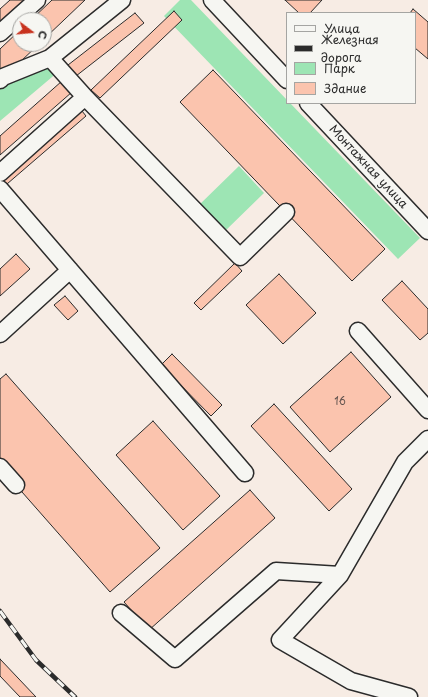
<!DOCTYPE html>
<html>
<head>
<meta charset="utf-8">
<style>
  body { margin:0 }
  #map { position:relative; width:428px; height:697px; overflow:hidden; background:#f7ece4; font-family:"Playpen Sans",sans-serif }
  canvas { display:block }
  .legend { position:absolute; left:286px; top:12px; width:130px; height:92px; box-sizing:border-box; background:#f6f6f2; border:1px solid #a5a5a2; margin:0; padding:5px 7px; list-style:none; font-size:12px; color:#2b2b2b }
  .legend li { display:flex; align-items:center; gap:8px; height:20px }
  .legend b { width:20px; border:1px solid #a5a5a2 }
  .north { position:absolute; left:12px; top:12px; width:40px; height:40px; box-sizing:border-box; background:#f6f6f2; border:1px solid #a5a5a2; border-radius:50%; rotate:106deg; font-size:11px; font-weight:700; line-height:16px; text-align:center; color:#2b2b2b }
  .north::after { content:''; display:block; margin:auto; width:14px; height:18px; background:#c8321e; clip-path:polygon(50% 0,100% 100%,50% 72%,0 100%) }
</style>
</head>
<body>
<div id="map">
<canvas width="428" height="697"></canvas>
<ul class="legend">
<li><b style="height:5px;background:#f6f6f2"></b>Улица</li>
<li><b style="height:5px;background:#2b2b2b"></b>Железная дорога</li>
<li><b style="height:11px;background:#9de5b4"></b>Парк</li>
<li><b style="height:11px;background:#fbc4ae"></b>Здание</li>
</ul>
<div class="north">С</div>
</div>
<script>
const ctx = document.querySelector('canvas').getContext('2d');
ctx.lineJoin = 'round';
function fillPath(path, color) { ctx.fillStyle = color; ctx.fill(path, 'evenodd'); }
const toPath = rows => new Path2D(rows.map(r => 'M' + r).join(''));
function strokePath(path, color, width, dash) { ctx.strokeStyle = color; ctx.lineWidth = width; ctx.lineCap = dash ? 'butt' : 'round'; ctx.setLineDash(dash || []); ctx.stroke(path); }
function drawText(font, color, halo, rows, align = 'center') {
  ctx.font = font + ' "Playpen Sans",sans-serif'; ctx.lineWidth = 3.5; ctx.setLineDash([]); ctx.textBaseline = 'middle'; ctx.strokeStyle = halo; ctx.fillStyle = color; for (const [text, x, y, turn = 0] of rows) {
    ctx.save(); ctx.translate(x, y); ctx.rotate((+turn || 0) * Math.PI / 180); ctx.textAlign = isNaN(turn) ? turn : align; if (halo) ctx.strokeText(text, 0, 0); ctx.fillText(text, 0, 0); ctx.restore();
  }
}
fillPath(toPath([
  [180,0,191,0,287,100,287,103,290,103,420,238,398,259,164,16],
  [52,67,58,72,0,121,0,89,11,79],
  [239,166,264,193,223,233,197,207]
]), '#9de5b4');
const building = toPath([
  [10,0,30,0,0,28,0,9,10,0],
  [52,0,85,0,44,39,44,20,31,20,52,0],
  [285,0,322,0,310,13,299,13,285,0],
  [413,9,428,22,428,59,415,48,415,13,410,13,413,9],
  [174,11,182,20,100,98,91,90,174,11],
  [135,13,144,23,76,76,68,65,135,13],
  [20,30,20,44,39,44,0,81,0,49,20,30],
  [213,70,385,249,352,281,180,102,213,70],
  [62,81,72,92,0,155,0,136,62,81],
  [78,106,86,116,0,190,0,174,78,106],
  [16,254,30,269,0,296,0,269,16,254],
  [235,263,242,271,201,310,194,303,235,263],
  [279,274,316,313,283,344,246,305,279,274],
  [402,281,428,309,428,333,420,340,382,300,402,281],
  [65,296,78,311,68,320,54,305,65,296],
  [351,352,391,397,330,452,290,407,351,352],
  [172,354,222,405,211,416,161,365,172,354],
  [6,374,160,548,110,592,0,467,0,379,6,374],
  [274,404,352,489,329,511,251,426,274,404],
  [153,421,220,496,183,530,116,455,153,421],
  [250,490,275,518,149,630,124,602,250,490],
  [0,659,36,697,20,697,0,676,0,659]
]);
fillPath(building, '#fbc4ae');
strokePath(building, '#2b2b2b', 1);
const minor = toPath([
  [212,0,287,80],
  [0,33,37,0],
  [0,80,3,77,50,58,122,0],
  [85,97,240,257,286,212],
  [308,103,428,231],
  [0,173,85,97,50,58],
  [0,189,245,473],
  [358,331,428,410],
  [0,334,70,270],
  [0,467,16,485],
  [121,613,175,659,276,571,340,575],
  [409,697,351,681,280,640,340,575,405,462,428,439]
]);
strokePath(minor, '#2b2b2b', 19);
strokePath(minor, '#f6f6f2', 16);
const rail = toPath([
  [0,611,36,660,75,697]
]);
strokePath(rail, '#2b2b2b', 4.5);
strokePath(rail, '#f6f6f2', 3, [9]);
drawText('10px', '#5f514c', null, [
  ["16",340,402]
]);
drawText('12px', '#2b2b2b', '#f6f6f2', [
  ["Монтажная улица",368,167,47]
]);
</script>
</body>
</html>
